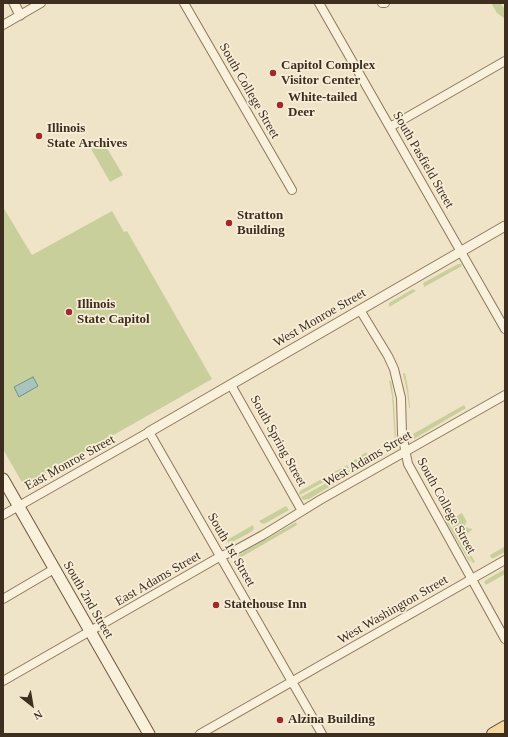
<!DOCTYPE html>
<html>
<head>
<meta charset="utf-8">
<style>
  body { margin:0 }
  #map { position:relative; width:508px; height:737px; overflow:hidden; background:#f0e4c8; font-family:Georgia,serif }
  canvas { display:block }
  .frame { position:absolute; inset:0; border:4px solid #3d2e20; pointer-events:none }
  .north { position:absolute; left:12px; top:685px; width:40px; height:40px; -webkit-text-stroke:3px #f7eed8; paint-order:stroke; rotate:149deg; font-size:11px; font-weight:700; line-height:16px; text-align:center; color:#3d2e20 }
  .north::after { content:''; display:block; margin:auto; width:14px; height:18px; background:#3d2e20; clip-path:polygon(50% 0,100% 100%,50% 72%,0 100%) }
</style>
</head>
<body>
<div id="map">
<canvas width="508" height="737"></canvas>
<div class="frame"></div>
<div class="north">N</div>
</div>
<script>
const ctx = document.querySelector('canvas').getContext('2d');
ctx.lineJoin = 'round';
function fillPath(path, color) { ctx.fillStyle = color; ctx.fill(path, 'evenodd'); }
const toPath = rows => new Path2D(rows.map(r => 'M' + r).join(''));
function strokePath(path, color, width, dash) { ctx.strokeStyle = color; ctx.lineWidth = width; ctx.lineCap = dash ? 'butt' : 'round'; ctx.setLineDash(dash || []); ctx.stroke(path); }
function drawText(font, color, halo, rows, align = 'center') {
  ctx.font = font + ' Georgia,serif'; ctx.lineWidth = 3.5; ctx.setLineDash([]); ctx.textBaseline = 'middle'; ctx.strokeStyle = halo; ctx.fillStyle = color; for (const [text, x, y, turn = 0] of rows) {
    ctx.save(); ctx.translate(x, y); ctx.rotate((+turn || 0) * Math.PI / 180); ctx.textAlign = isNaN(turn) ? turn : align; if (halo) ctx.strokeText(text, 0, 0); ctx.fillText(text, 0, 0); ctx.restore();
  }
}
fillPath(toPath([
  [491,3,500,3,505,9,505,19,497,13],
  [102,140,123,175,110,182,90,147],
  [3,207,32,255,112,211,124,232,127,231,212,379,24,486,3,449],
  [458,264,461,264,462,266,424,287,423,283],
  [413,289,416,291,389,307,389,303],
  [405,373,408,388,410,408,409,408,407,391,403,374],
  [389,381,391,381,392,386,394,402,396,441,395,442,392,396],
  [464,405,466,408,414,439,413,434],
  [379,449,379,451,351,467,349,464,366,452,368,455],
  [381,452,383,456,354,473,352,469],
  [347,465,349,468,300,495,299,494,300,491],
  [350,470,352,473,309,499,303,500,301,497],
  [286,506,289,510,264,524,261,523,259,521],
  [447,512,451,519,462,513,467,522,465,523,466,525,454,529,445,513],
  [444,514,472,563,468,559,443,516],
  [296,522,297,525,238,559,237,557,242,553],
  [253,525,254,529,251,532,234,541,228,543,227,540],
  [467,527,469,529,471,528,472,530,461,538,475,562,473,563,455,531],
  [504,547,505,552,494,558,491,558,490,555],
  [505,569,505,574,486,585,484,582,486,580]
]), '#c9cf9b');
const water = toPath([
  [33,377,38,386,19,397,14,387,33,377]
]);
fillPath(water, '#a9c4bc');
strokePath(water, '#6f938a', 1);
const minor = toPath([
  [184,3,292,190],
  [319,3,505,329],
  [382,3,385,3],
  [3,25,41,3],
  [390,127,505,61],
  [360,310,388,356,394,369,401,398,402,434,408,464,505,639],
  [231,385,302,511],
  [3,515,149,432,322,734],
  [3,599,54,569],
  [3,681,221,556,232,552,263,535,320,500,505,395],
  [200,734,505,560]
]);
const tertiary = toPath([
  [14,3,20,15],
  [149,432,505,226]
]);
const secondary = toPath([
  [3,479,149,734]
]);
const primary = toPath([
  [493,734,505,727]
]);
strokePath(minor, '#8d765c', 10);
strokePath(tertiary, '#8d765c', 11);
strokePath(secondary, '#6f573f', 13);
strokePath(primary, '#5b4430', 14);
strokePath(minor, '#faf1dc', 8);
strokePath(tertiary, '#faf1dc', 9);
strokePath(secondary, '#faf1dc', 11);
strokePath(primary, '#f3d9a0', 12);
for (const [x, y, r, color] of [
  [273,73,4,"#9e2a2b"],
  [280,105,4,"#9e2a2b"],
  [39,136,4,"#9e2a2b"],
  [229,223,4,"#9e2a2b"],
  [69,312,4,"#9e2a2b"],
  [216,605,4,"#9e2a2b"],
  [280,720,4,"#9e2a2b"]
]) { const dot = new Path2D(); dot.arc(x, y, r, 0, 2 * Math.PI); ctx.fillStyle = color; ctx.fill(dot); strokePath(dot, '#f7eed8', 1.5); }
drawText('bold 13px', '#3d2e20', '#f7eed8', [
  ["Capitol Complex",281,66],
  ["Visitor Center",281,81],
  ["White-tailed",288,98],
  ["Deer",288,113],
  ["Illinois",47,129],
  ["State Archives",47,144],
  ["Stratton",237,216],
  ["Building",237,231],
  ["Illinois",77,305],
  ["State Capitol",77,320],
  ["Statehouse Inn",224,605],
  ["Alzina Building",288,720]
], 'left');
drawText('13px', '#3d2e20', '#f7eed8', [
  ["South College Street",249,91,60],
  ["South Pasfield Street",423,160,60],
  ["West Monroe Street",320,318,-30],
  ["South Spring Street",278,441,61],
  ["West Adams Street",368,459,-30],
  ["East Monroe Street",70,463,-29],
  ["South College Street",446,506,61],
  ["South 1st Street",231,550,60],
  ["East Adams Street",158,579,-30],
  ["South 2nd Street",88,600,60],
  ["West Washington Street",393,610,-30]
]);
</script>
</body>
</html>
